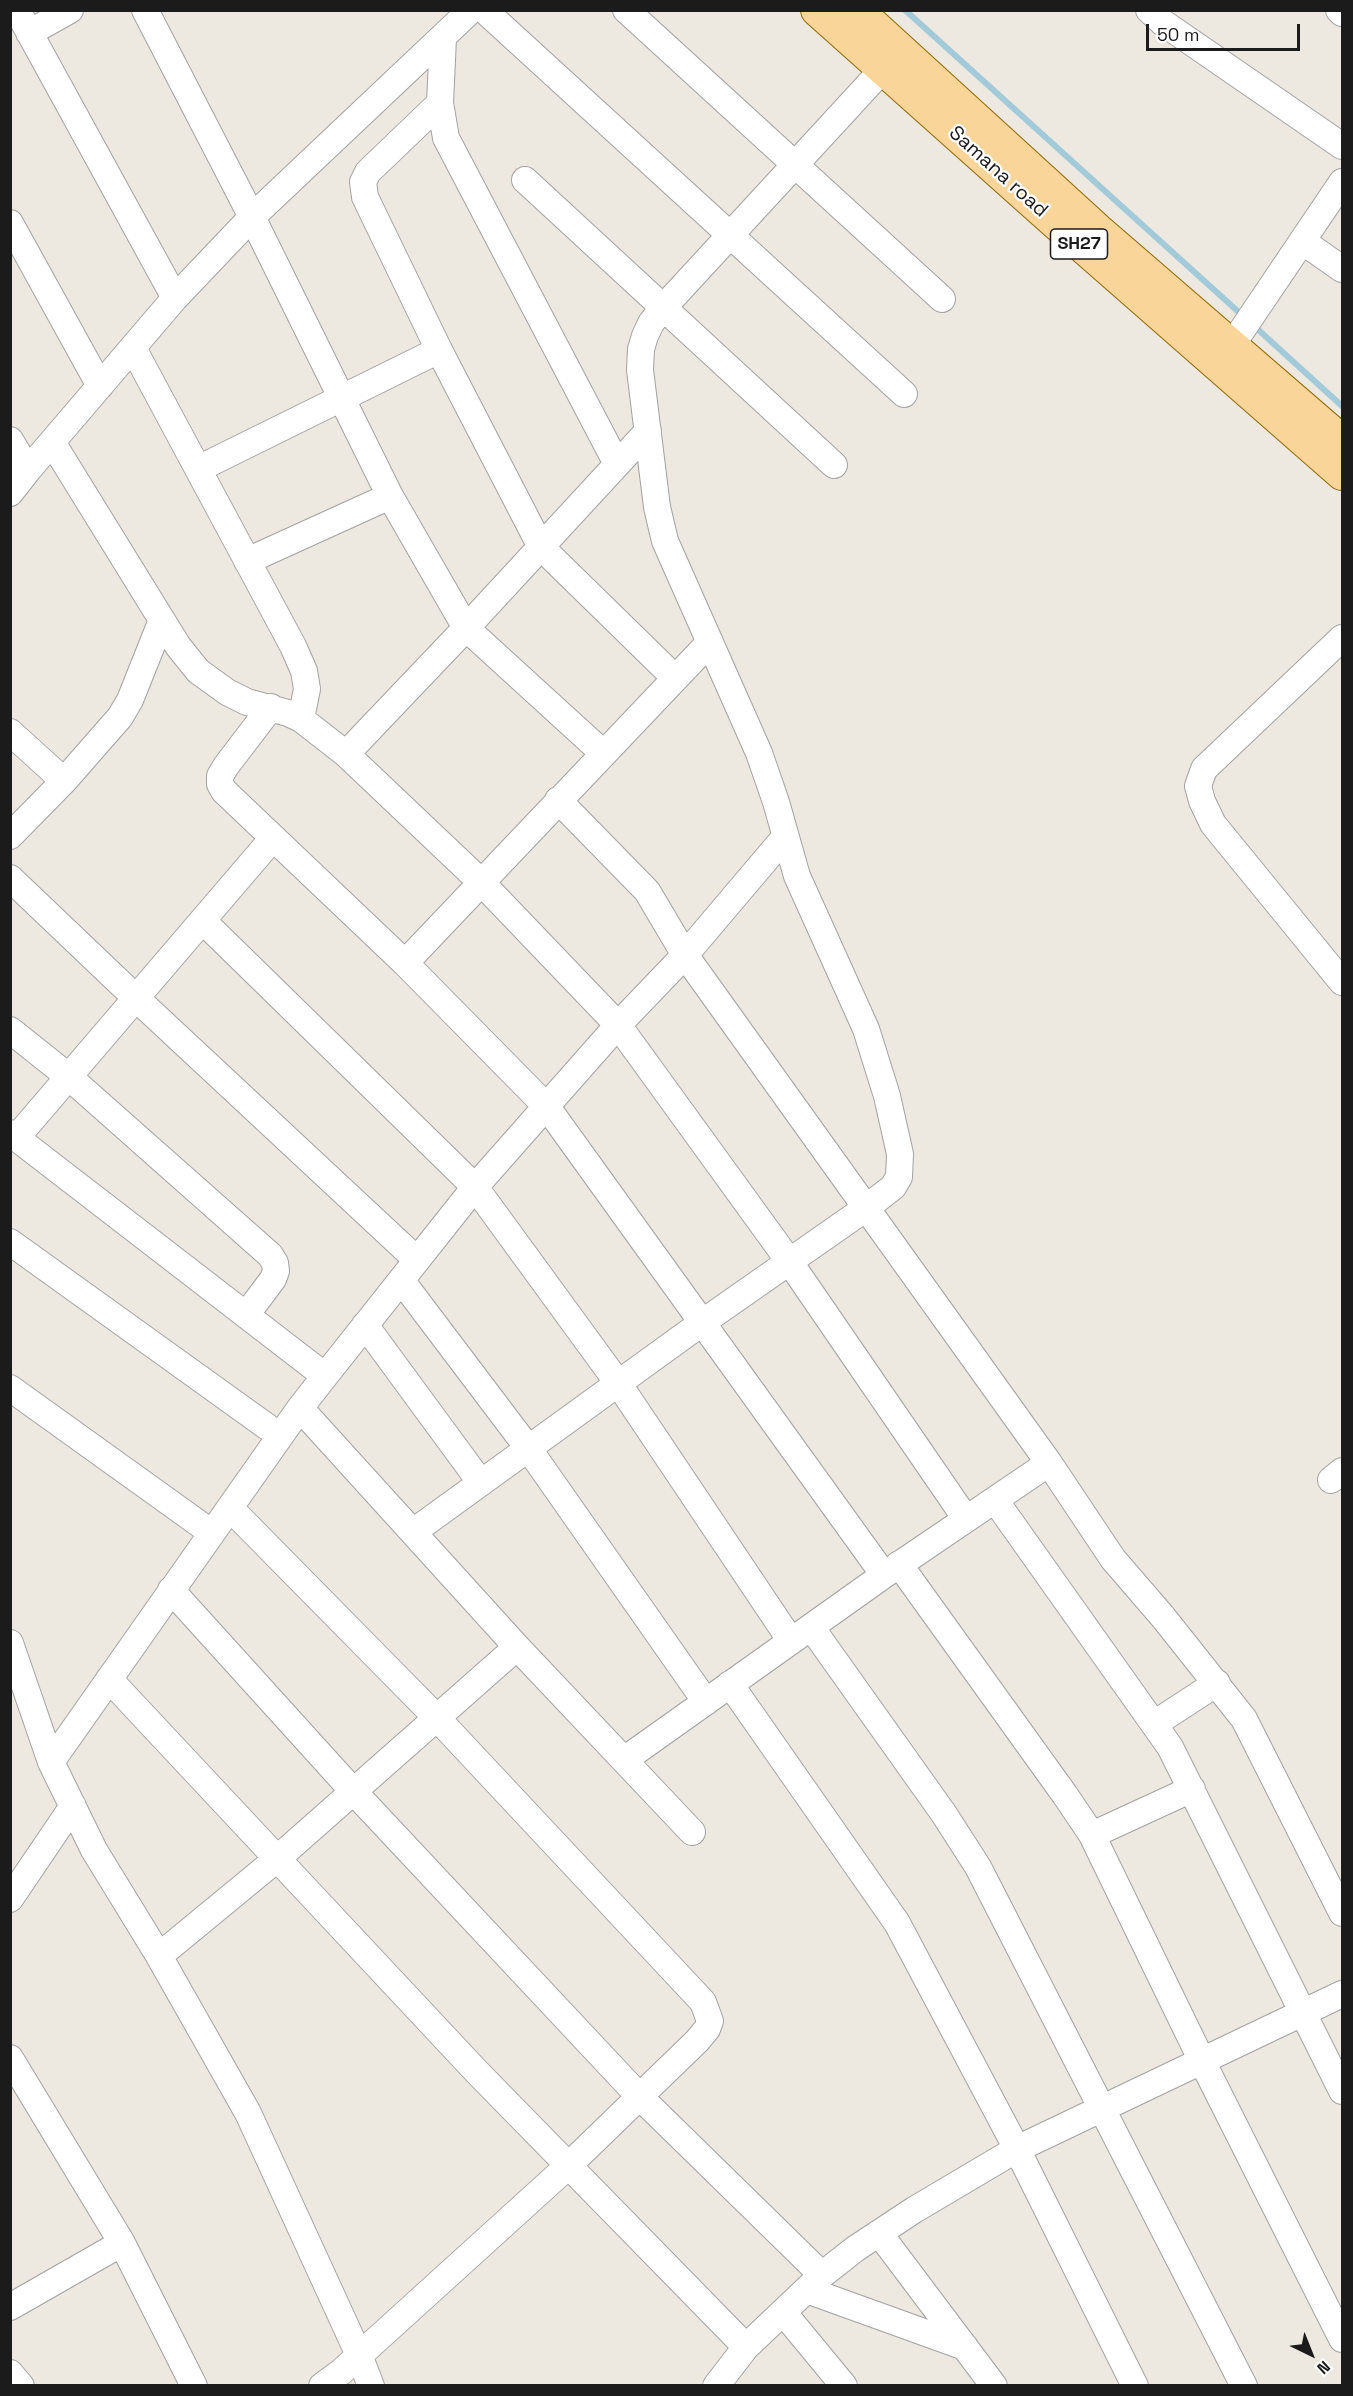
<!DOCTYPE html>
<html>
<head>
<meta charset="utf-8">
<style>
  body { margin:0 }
  #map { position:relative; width:1353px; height:2396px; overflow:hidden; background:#ede9e1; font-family:"Space Grotesk",sans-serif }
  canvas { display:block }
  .frame { position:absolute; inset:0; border:12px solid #1b1b1b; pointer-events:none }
  .north { position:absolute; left:1281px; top:2324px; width:60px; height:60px; -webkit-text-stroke:4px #fff; paint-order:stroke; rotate:137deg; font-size:16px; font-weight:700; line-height:24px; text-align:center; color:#1b1b1b }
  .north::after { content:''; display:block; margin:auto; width:21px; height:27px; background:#1b1b1b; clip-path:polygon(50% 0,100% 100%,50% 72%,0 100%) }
  .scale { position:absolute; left:1146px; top:24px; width:154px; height:27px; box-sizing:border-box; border:3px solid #1b1b1b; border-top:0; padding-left:8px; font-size:18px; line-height:21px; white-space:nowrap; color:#1b1b1b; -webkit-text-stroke:4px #fff; paint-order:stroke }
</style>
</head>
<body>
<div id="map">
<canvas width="1353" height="2396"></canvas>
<div class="frame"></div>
<div class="north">N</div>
<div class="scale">50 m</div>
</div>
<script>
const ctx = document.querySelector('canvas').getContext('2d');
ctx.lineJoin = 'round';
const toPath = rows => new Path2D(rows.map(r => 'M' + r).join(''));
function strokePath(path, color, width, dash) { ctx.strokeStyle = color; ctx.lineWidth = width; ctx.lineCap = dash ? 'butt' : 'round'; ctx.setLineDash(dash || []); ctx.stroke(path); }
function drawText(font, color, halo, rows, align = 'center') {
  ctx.font = font + ' "Space Grotesk",sans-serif'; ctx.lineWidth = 4.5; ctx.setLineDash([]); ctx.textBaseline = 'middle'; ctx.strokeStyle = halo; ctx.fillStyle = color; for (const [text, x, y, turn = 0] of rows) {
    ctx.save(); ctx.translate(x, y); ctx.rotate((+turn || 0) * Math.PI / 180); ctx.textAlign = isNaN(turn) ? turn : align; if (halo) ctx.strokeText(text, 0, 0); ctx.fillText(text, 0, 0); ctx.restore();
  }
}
strokePath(toPath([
  [905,10,1243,316],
  [1253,325,1342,406]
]), '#a2cad9', 6);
const minor = toPath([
  [17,10,175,298],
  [145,10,252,217,390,496,466,628,603,753],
  [484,10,904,394],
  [626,10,942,299],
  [1149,10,1162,22,1342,146],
  [1339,10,1342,13],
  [29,33,70,10],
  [443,38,440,103,446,138,617,464],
  [440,103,368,172,363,182,365,197,439,350,541,547,675,678],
  [525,180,834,465],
  [10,223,100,386],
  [1302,241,1342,269],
  [1232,345,1342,182],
  [133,348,293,646,304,671,307,689,301,719],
  [10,440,28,470],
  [52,442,178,646,198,671,227,692,247,702,288,713,301,719,346,754,481,882,618,1025,789,1261,966,1519],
  [198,469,439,350],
  [10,493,28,470,175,298,252,217,471,10],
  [247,561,390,496],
  [1342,638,1204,769,1198,786,1202,801,1213,824,1342,982],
  [271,707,226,766,220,776,220,784,224,791,405,963,547,1107,884,1575],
  [10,732,64,781],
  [346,754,466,628,648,431],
  [558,800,647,891,685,955,1049,1463,1113,1559,1163,1617,1244,1719,1342,1913],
  [10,836,64,781,120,717,130,700,162,620],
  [10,878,137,999,417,1260],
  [203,921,475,1187,618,1383,791,1641],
  [405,963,710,642],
  [10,1030,69,1077,270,1255,275,1263,276,1271,273,1279,246,1315],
  [10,1133,325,1376],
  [17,1137,273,838],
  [10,1242,280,1436],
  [401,1280,528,1448,706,1702],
  [365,1325,481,1483],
  [10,1388,212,1533],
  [300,1408,517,1647,692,1832],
  [1331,1480,1342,1471],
  [995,1500,1170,1747,1342,2091],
  [230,1508,437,1718,703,2002,710,2021,707,2029,697,2041,568,2166,341,2372,322,2386],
  [413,1532,703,1322,866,1208,893,1187,899,1177,900,1154,887,1096,866,1029,797,876,776,802,759,753,665,541,657,507,640,370,641,349,645,336,651,323,663,308,896,55],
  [899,1564,1065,1795,1092,1835,1202,2061,1342,2339],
  [171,1590,354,1792,639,2096,822,2275],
  [811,1627,944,1814,978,1867,1244,2386],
  [10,1643,51,1762,94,1850,159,1956,248,2113,359,2355,371,2386],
  [109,1679,476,2071,746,2347],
  [730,1684,897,1923,1017,2149,1135,2386],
  [1154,1724,1217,1683],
  [624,1760,884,1575,1049,1463],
  [51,1762,300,1408,325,1376,475,1187,618,1025,685,955,785,837],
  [1092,1835,1192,1789],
  [10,1899,73,1806],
  [159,1956,278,1858,517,1647],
  [10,2058,122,2243,194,2386],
  [879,2233,994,2386],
  [807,2290,965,2347],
  [10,2307,122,2243],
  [783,2312,844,2386],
  [10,2373,21,2386],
  [716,2386,746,2347,822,2275,855,2249,914,2210,1017,2149,1342,1994]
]);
const major = toPath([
  [817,10,1058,225,1342,474],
  [857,10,1098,230,1342,441]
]);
strokePath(minor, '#a2a2a2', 28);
strokePath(major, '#8e6904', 34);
strokePath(minor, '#fff', 26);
strokePath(major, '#f9d59a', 32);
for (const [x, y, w] of [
  [1079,244,57]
]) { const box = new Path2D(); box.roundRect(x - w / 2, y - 15, w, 30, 4.5); ctx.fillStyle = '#fff'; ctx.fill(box); strokePath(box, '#1b1b1b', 1.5); }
drawText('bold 18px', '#1b1b1b', null, [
  ["SH27",1079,244]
]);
drawText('20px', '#1b1b1b', '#fff', [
  ["Samana road",998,172,42]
]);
</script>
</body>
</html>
